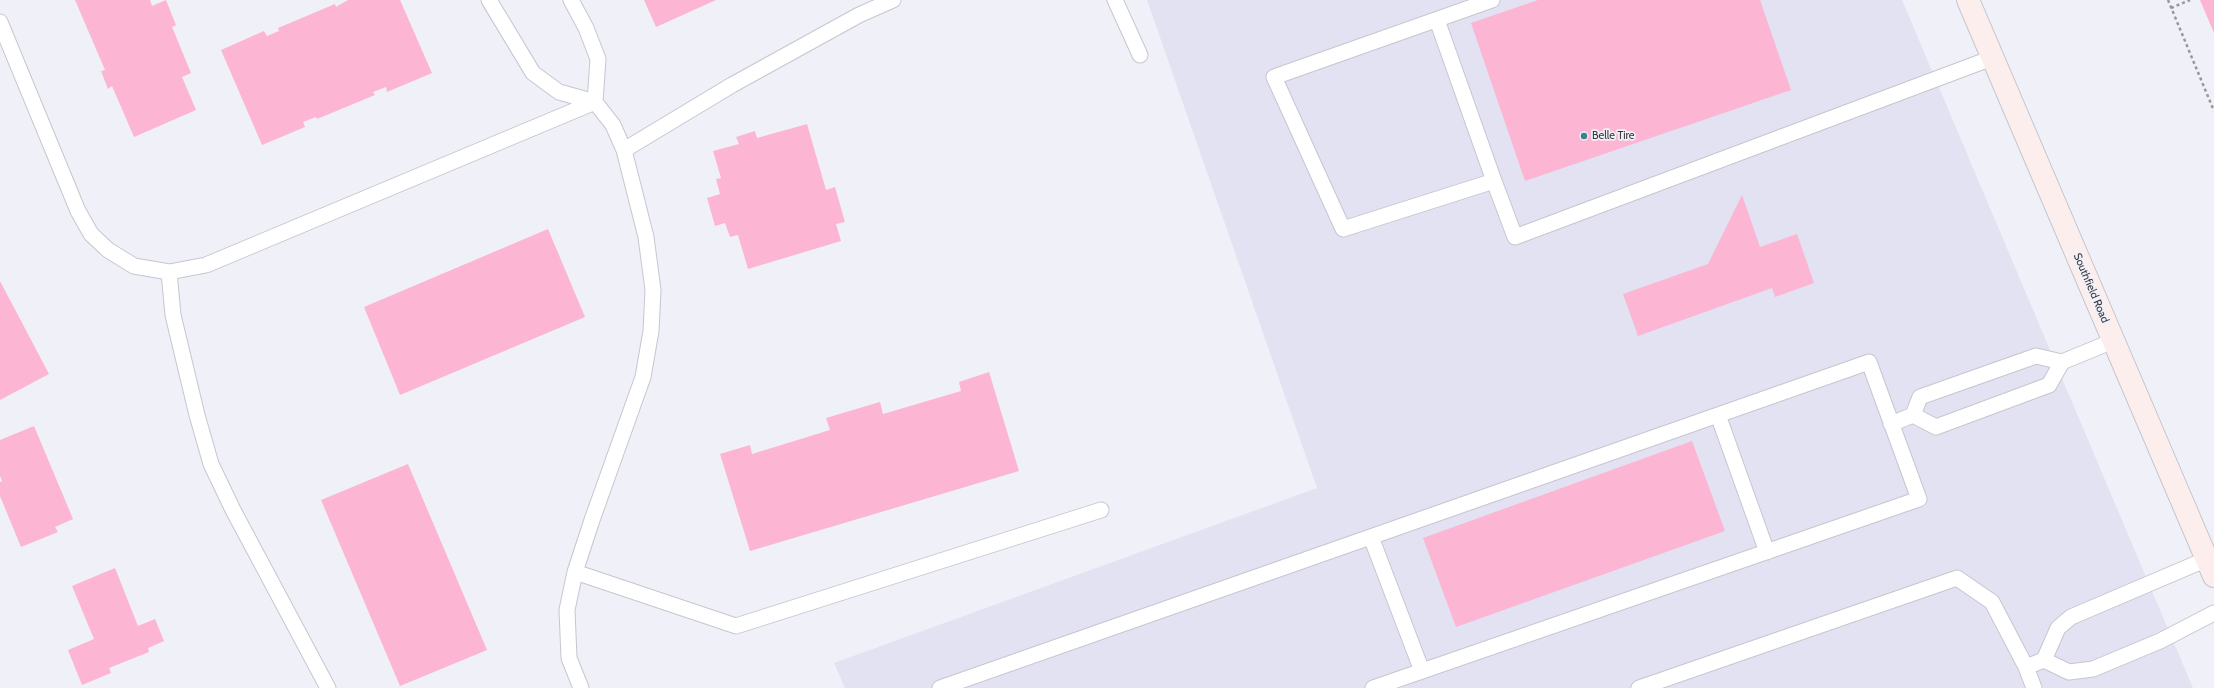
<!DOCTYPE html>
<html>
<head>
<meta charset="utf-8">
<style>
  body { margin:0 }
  canvas { display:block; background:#f0f0f9 }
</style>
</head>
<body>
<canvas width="2214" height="688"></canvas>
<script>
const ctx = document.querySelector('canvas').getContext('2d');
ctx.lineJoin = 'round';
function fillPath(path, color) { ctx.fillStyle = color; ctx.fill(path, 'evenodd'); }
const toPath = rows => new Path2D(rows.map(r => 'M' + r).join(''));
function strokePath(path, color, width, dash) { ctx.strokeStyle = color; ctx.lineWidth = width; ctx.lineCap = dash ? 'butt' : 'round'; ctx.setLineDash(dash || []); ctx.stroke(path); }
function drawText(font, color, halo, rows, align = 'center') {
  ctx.font = font + ' Cabin,sans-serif'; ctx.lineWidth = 3.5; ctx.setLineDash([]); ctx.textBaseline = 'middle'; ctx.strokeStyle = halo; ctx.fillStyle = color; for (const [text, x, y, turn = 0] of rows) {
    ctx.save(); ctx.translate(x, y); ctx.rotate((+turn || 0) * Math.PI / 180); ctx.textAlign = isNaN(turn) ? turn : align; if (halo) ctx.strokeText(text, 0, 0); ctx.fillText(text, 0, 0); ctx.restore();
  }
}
fillPath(toPath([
  [1147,0,1902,0,2193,688,845,688,834,663,1317,488]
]), '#e2e2f2');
fillPath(toPath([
  [75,0,150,0,152,6,166,0,176,25,172,27,191,73,182,77,196,110,134,137,112,86,108,89,101,71,105,70],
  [348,0,400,0,432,73,387,92,386,87,373,92,375,95,317,119,316,117,303,122,305,127,262,145,221,50,264,31,267,36,279,31,278,28,335,4,336,7],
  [644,0,716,0,656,27],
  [1538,0,1760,0,1791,90,1525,181,1471,23],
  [2200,0,2214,0,2214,33],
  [807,124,826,190,835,187,845,222,836,224,841,241,748,269,738,235,730,237,725,223,715,226,707,198,720,194,716,179,721,178,713,151,739,144,736,137,755,131,757,138],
  [1742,195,1760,247,1797,234,1814,283,1775,297,1772,288,1638,336,1623,294,1708,264],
  [548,229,585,317,400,395,364,307],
  [0,281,49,374,0,400],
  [989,372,1019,471,750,551,720,454,750,445,752,454,830,430,826,418,880,402,883,414,961,391,959,382],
  [34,426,73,519,55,527,58,532,21,547,0,496,0,482,2,481,0,476,0,440],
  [1692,441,1725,531,1456,627,1423,538],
  [408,464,487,650,400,686,321,500],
  [115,568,138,626,155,619,164,641,148,648,149,652,109,668,111,673,82,685,68,650,94,639,72,586]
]), '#fcb5d2');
const service = toPath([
  [489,0,533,73,559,92,595,102,613,125,624,150,646,237,653,290,651,331,643,377,592,520,575,572,567,610,569,658,581,688],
  [571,0,586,28,598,59,595,102],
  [1115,0,1140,55],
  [1492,0,1274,77,1343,229,1494,181,1515,237,1992,58],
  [1437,20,1494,181],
  [0,22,78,211,91,234,108,250,134,266,169,272,206,265,595,102],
  [624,150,732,85,859,15,893,0],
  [169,272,173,315,197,415,211,464,233,510,328,688],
  [1718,415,1767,552],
  [1913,415,1936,427,2049,385,2062,362],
  [1891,424,1913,415,1920,397,2036,356,2062,362,2113,341],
  [1371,537,1422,671],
  [575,572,736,626,1101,510],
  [2044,660,2069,672,2093,669,2160,641,2214,613],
  [2026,667,2034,688],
  [940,688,1869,362,1919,499,1373,688],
  [1639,688,1957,578,1992,602,2026,667,2044,660,2058,628,2071,617,2214,556]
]);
const secondary = toPath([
  [1968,0,2214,576]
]);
strokePath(service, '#c6c6cf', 17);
strokePath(secondary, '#c6c6cf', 24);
strokePath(toPath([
  [2168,0,2214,111],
  [2171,8,2190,0]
]), '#97979e', 2.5, [3, 3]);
strokePath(service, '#fff', 15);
strokePath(secondary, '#fdeeee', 22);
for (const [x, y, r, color] of [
  [1584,136,4,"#3b8389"]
]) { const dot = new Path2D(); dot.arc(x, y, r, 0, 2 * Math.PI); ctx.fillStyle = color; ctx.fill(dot); strokePath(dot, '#f0f0f9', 1.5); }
drawText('11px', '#37373b', '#f0f0f9', [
  ["Belle Tire",1592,136]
], 'left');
drawText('11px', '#37373b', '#f0f0f9', [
  ["Southfield Road",2091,288,67]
]);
</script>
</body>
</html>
